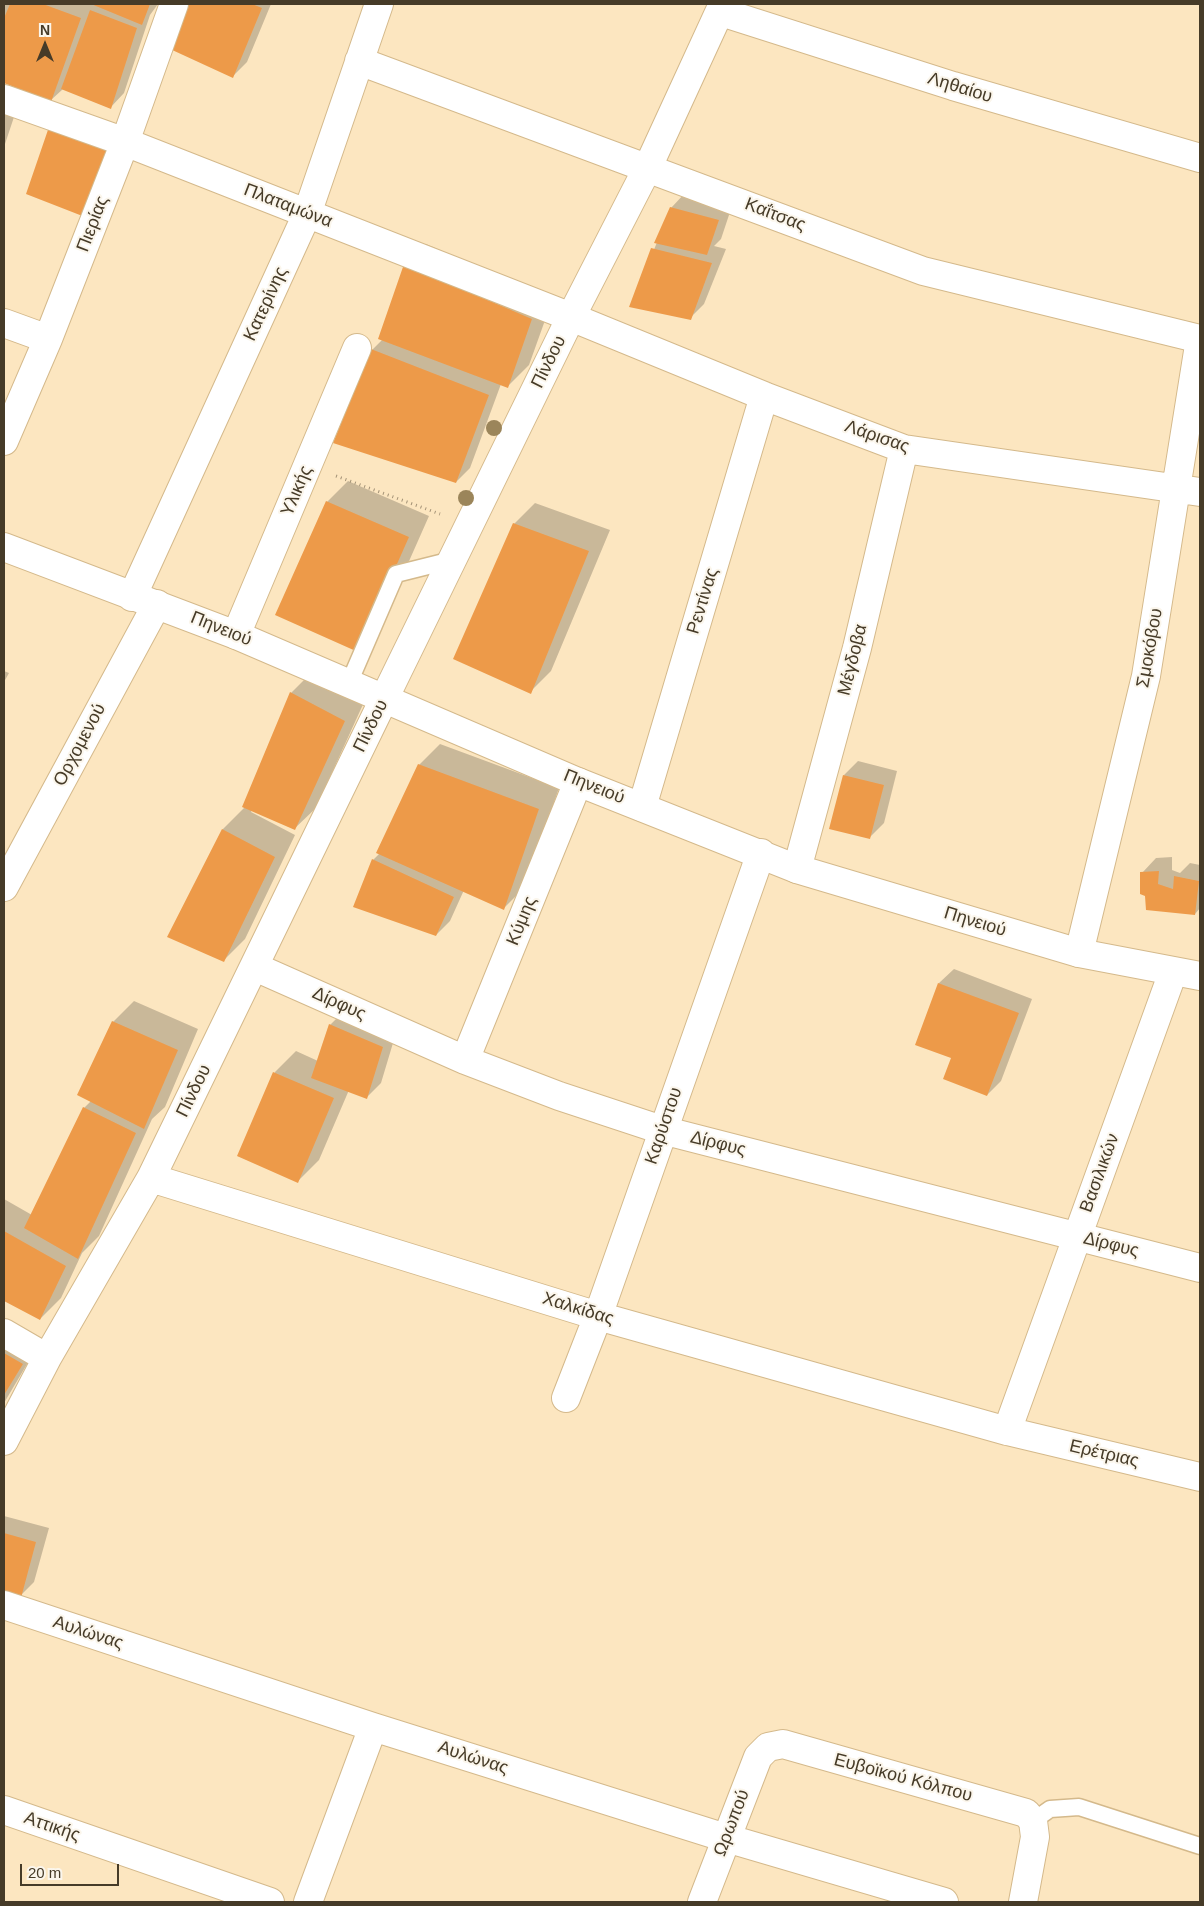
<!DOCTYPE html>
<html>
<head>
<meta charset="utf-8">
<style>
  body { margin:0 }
  #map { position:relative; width:1204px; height:1906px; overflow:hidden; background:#fce6c0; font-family:Helvetica,sans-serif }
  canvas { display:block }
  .frame { position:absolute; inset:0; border:5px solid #463b28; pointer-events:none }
  .north { position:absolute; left:20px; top:20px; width:50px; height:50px; -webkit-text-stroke:4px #fbf6ec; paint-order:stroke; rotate:0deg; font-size:14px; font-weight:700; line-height:20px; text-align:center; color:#463b28 }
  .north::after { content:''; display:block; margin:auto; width:18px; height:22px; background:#463b28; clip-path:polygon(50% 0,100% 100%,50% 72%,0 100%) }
  .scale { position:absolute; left:20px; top:1864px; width:99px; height:22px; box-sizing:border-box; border:2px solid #463b28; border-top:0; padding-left:6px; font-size:15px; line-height:18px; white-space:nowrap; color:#463b28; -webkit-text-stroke:4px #fbf6ec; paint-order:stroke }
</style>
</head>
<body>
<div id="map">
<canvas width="1204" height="1906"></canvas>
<div class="frame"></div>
<div class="north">N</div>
<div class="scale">20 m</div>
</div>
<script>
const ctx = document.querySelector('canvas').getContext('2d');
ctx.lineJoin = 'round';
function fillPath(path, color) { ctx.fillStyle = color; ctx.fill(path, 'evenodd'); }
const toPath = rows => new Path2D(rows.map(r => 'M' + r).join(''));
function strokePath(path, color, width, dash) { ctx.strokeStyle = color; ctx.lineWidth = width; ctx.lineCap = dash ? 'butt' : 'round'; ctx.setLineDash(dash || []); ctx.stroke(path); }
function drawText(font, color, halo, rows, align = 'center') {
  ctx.font = font + ' Helvetica,sans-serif'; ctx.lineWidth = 4; ctx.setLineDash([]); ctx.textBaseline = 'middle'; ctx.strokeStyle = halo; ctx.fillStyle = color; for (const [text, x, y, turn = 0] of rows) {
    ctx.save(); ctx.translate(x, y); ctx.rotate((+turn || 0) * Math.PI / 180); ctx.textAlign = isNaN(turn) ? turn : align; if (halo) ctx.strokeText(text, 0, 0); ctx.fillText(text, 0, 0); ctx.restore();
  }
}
fillPath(toPath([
  [4,4,158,4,150,15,124,93,110,108,63,89,51,100,4,82],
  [187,4,271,4,247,62,233,76,172,48],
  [4,94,20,99,4,147],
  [685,193,732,206,721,239,714,246,726,249,704,304,690,318,631,306,671,208],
  [426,244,553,298,529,365,508,386,501,384,470,468,456,482,372,350,382,340,405,265],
  [348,481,429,516,379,629,327,502],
  [535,503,610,530,551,671,530,692,514,524],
  [4,671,9,673,4,682],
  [312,672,365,700,316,808,294,829,252,810,251,812,295,835,245,939,224,960,169,937,223,829,245,807,291,693],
  [440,744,559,788,525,887,504,908,464,890,450,921,436,935,373,860,380,853,419,765],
  [858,761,897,771,884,823,870,837,844,775],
  [1172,857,1172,870,1180,873,1190,863,1200,865,1200,908,1195,914,1146,895,1142,873,1156,858],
  [954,969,1032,999,1001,1081,987,1095,953,1058,916,1044,939,983],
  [134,1001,198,1029,165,1107,152,1119,99,1236,82,1253,61,1298,40,1319,4,1300,4,1199,32,1215,84,1108,91,1101,113,1022],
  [344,1011,396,1033,381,1083,367,1097,349,1090,319,1160,298,1181,238,1156,275,1072,296,1051,318,1061,330,1025],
  [4,1331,36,1349,4,1403],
  [4,1516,49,1528,34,1582,20,1596,4,1591]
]), '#0003');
fillPath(toPath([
  [10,4,43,4,81,18,51,102,4,83,4,18],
  [91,4,150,4,142,25],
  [186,4,252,4,262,8,233,78,170,49],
  [90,10,137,28,111,109,61,89],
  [50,124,112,146,85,217,26,194],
  [670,207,719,220,707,255,654,243],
  [651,248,712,263,691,320,629,307],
  [404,264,532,319,508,388,378,339],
  [371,349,489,395,456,483,333,443],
  [326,501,409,537,358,652,275,615],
  [513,523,589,551,531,694,453,659],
  [290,692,345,721,295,830,242,807],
  [418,764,539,809,504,910,376,853],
  [843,775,884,785,870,839,829,829],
  [222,829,275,857,224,962,167,937],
  [372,859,454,897,436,936,353,907],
  [1159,871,1158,884,1173,889,1174,876,1199,881,1195,915,1146,910,1145,896,1140,894,1140,872],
  [938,983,1019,1013,987,1096,943,1079,951,1058,915,1045],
  [112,1021,178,1050,144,1129,77,1095],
  [329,1024,383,1047,367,1099,311,1078],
  [273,1072,334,1098,298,1183,237,1156],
  [83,1107,136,1133,78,1259,24,1228],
  [4,1231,66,1266,40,1320,4,1301],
  [4,1353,23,1364,4,1395],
  [4,1533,36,1542,21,1598,4,1593]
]), '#ed9a49');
const service = toPath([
  [349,683,396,574,452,560],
  [1033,1821,1050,1809,1079,1807,1200,1846]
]);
const minor = toPath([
  [721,12,953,86,1200,158],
  [359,61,923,271,1200,339],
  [4,99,125,142,571,317,764,396,904,449,1200,492],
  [4,323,48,339],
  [4,441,48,339,125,142,174,4],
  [132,597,307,214,379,4],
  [236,635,357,348],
  [642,807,764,396],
  [797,869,857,648,904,449],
  [4,887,157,604],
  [1079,953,1146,676,1200,339],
  [255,967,465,1060,559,1096,662,1130,1200,1268],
  [465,1060,578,782],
  [151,1178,598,1316,1007,1431,1200,1477],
  [4,1333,47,1358],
  [566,1398,598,1316,761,853],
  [1007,1431,1173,972],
  [4,1441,47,1358,151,1178,384,699],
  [4,1605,373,1727,726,1838,944,1902],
  [4,1810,270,1902],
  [308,1902,373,1727],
  [702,1902,758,1757,768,1747,783,1744,1026,1813,1033,1821,1035,1837,1023,1902]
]);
const tertiary = toPath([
  [384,699,571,317,648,167,723,4]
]);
const secondary = toPath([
  [4,547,236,635,578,782,797,869,1079,953,1200,976]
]);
strokePath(service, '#d4b98b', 19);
strokePath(minor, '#d4b98b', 30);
strokePath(tertiary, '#d4b98b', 30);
strokePath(secondary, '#d4b98b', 30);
strokePath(toPath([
  [336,476,440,514]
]), '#a39276', 3, [1, 4]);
strokePath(service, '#fff', 16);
strokePath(minor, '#fff', 28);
strokePath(tertiary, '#fff', 28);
strokePath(secondary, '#fff', 28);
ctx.fillStyle = '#9b855a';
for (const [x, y] of [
  [494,428],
  [466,498]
]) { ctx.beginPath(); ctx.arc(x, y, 8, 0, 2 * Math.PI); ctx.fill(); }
drawText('18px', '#463b28', '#fbf6ec', [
  ["Ληθαίου",960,88,17],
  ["Πλαταμώνα",288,206,21],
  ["Καΐτσας",775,215,21],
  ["Πιερίας",93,224,-69],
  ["Κατερίνης",266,304,-65],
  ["Πίνδου",549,362,-64],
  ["Λάρισας",877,437,19],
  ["Υλικής",297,491,-67],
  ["Ρεντίνας",703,601,-73],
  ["Πηνειού",221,629,22],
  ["Σμοκόβου",1150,648,-80],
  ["Μέγδοβα",853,660,-76],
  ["Πίνδου",371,726,-64],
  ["Ορχομενού",80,745,-62],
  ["Πηνειού",594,787,22],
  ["Κύμης",522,921,-68],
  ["Πηνειού",975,922,17],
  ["Δίρφυς",339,1004,24],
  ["Πίνδου",194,1091,-64],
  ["Καρύστου",664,1126,-71],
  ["Δίρφυς",718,1144,14],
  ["Βασιλικών",1100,1173,-70],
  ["Δίρφυς",1111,1245,14],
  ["Χαλκίδας",578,1309,17],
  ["Ερέτριας",1104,1454,13],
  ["Αυλώνας",88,1633,18],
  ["Αυλώνας",473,1758,18],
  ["Ευβοϊκού Κόλπου",903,1778,15],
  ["Ωρωπού",732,1823,-69],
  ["Αττικής",52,1827,19]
]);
</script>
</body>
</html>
